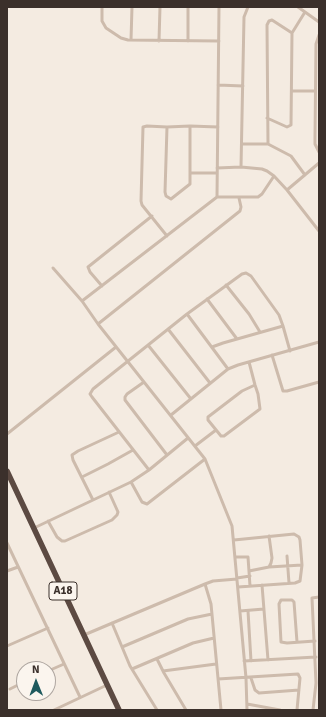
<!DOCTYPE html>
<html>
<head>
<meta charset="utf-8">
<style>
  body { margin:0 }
  #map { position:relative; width:326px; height:717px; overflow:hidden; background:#f4ebe1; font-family:Signika,sans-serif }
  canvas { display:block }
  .frame { position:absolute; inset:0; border:8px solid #3b302b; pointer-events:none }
  .north { position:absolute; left:16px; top:661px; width:40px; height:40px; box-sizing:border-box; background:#fbf5ee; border:1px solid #aea6a0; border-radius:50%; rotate:359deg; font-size:11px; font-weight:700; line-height:16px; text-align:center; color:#3b302b }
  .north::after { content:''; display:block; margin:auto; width:14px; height:18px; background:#1f5a5e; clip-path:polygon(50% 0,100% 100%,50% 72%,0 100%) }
</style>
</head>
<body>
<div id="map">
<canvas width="326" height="717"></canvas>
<div class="frame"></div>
<div class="north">N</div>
</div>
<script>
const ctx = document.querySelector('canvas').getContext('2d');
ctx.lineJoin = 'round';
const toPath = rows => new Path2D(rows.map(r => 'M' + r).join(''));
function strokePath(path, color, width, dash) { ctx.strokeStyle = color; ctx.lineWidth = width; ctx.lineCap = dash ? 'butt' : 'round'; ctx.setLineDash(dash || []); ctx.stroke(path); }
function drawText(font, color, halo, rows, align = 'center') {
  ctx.font = font + ' Signika,sans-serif'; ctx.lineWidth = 3; ctx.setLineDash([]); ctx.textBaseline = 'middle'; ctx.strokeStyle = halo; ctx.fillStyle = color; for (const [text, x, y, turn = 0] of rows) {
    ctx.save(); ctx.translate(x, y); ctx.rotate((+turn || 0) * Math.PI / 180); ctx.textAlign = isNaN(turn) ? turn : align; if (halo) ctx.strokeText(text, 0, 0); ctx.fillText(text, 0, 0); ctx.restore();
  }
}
strokePath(toPath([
  [102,7,102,21,106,28,121,38,128,40,219,41],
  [188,7,188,41],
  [298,7,319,22],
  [319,35,316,44,315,138,315,144,319,152],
  [131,40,132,7],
  [159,41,160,7],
  [218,85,243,86],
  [292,91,315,91],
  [267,118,287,127,291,125,292,33,305,12],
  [167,127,165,192,166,196,171,199,190,184,190,126],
  [242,144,268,144,291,156,305,175],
  [268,144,267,25,269,21,272,20,292,33],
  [241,167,244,17,248,7],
  [217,168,241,167,262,169,267,171,274,176,287,190,319,231],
  [190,173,217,173],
  [287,190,319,163],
  [217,197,258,197,262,194,274,176],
  [167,236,142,205,141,201,143,127,147,126,167,127,190,126,218,127],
  [53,268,82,301,98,324,205,459,232,526,246,678,247,710],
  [226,285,249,314,260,332],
  [102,286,90,272,88,267,152,216],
  [207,299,237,339],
  [82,301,217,197,219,7],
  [187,314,228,369],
  [98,324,240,211,241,207,239,198],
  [168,329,210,383],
  [148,345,191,399],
  [212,347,223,343,283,326],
  [272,355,283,391,287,391,319,382],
  [249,362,255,385,258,394,260,409,224,436,221,436,208,420,208,417,242,391,255,385],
  [144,382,127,394,125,397,125,400,167,455],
  [171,415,228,369,238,365,319,342],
  [7,434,116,347],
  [195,446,216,430],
  [149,470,92,397,90,394,93,389,187,314,242,274,246,273,251,276,279,315,283,326,290,351],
  [82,477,108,464,133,450],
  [131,482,142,502,147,504,205,459],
  [93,500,73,460,72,455,78,451,119,432],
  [48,521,57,537,62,541,65,541,112,520,117,515,118,512,109,492],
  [34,528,131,482,149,470,188,438],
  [234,540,294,534,299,537,300,540,302,565,300,581,295,583,238,587],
  [7,543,80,697],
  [287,556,289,583],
  [235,557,248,557,250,586],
  [269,567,302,565],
  [7,571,18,567],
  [249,571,269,567,271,563,272,558,269,536],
  [237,578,250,576],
  [205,584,211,604,221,710],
  [262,585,268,660],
  [240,611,264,609],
  [248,611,251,661],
  [112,623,130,666,157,710],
  [84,635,205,584,213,581,237,579],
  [297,642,294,602,292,600,281,600,279,604,281,642,287,643,315,641],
  [7,646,48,628],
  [122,647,188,619,212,614],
  [157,659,164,673,186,710],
  [244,661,316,657],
  [132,669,193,643,214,638],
  [48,671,64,664],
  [163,671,216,664],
  [251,678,255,690,259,693,299,690],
  [218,679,298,674,300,678,297,710],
  [10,689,24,682],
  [247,704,280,710],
  [54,710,107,685],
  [313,710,316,683,312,598,319,597]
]), '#cdbbac', 3);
strokePath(toPath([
  [7,471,119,710]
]), '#5c4a42', 5.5);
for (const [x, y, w] of [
  [63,591,28]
]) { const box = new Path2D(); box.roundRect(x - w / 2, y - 9, w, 18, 3); ctx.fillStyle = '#fbf5ee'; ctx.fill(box); strokePath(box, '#3b302b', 1); }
drawText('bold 11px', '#3b302b', null, [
  ["A18",63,591]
]);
</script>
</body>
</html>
